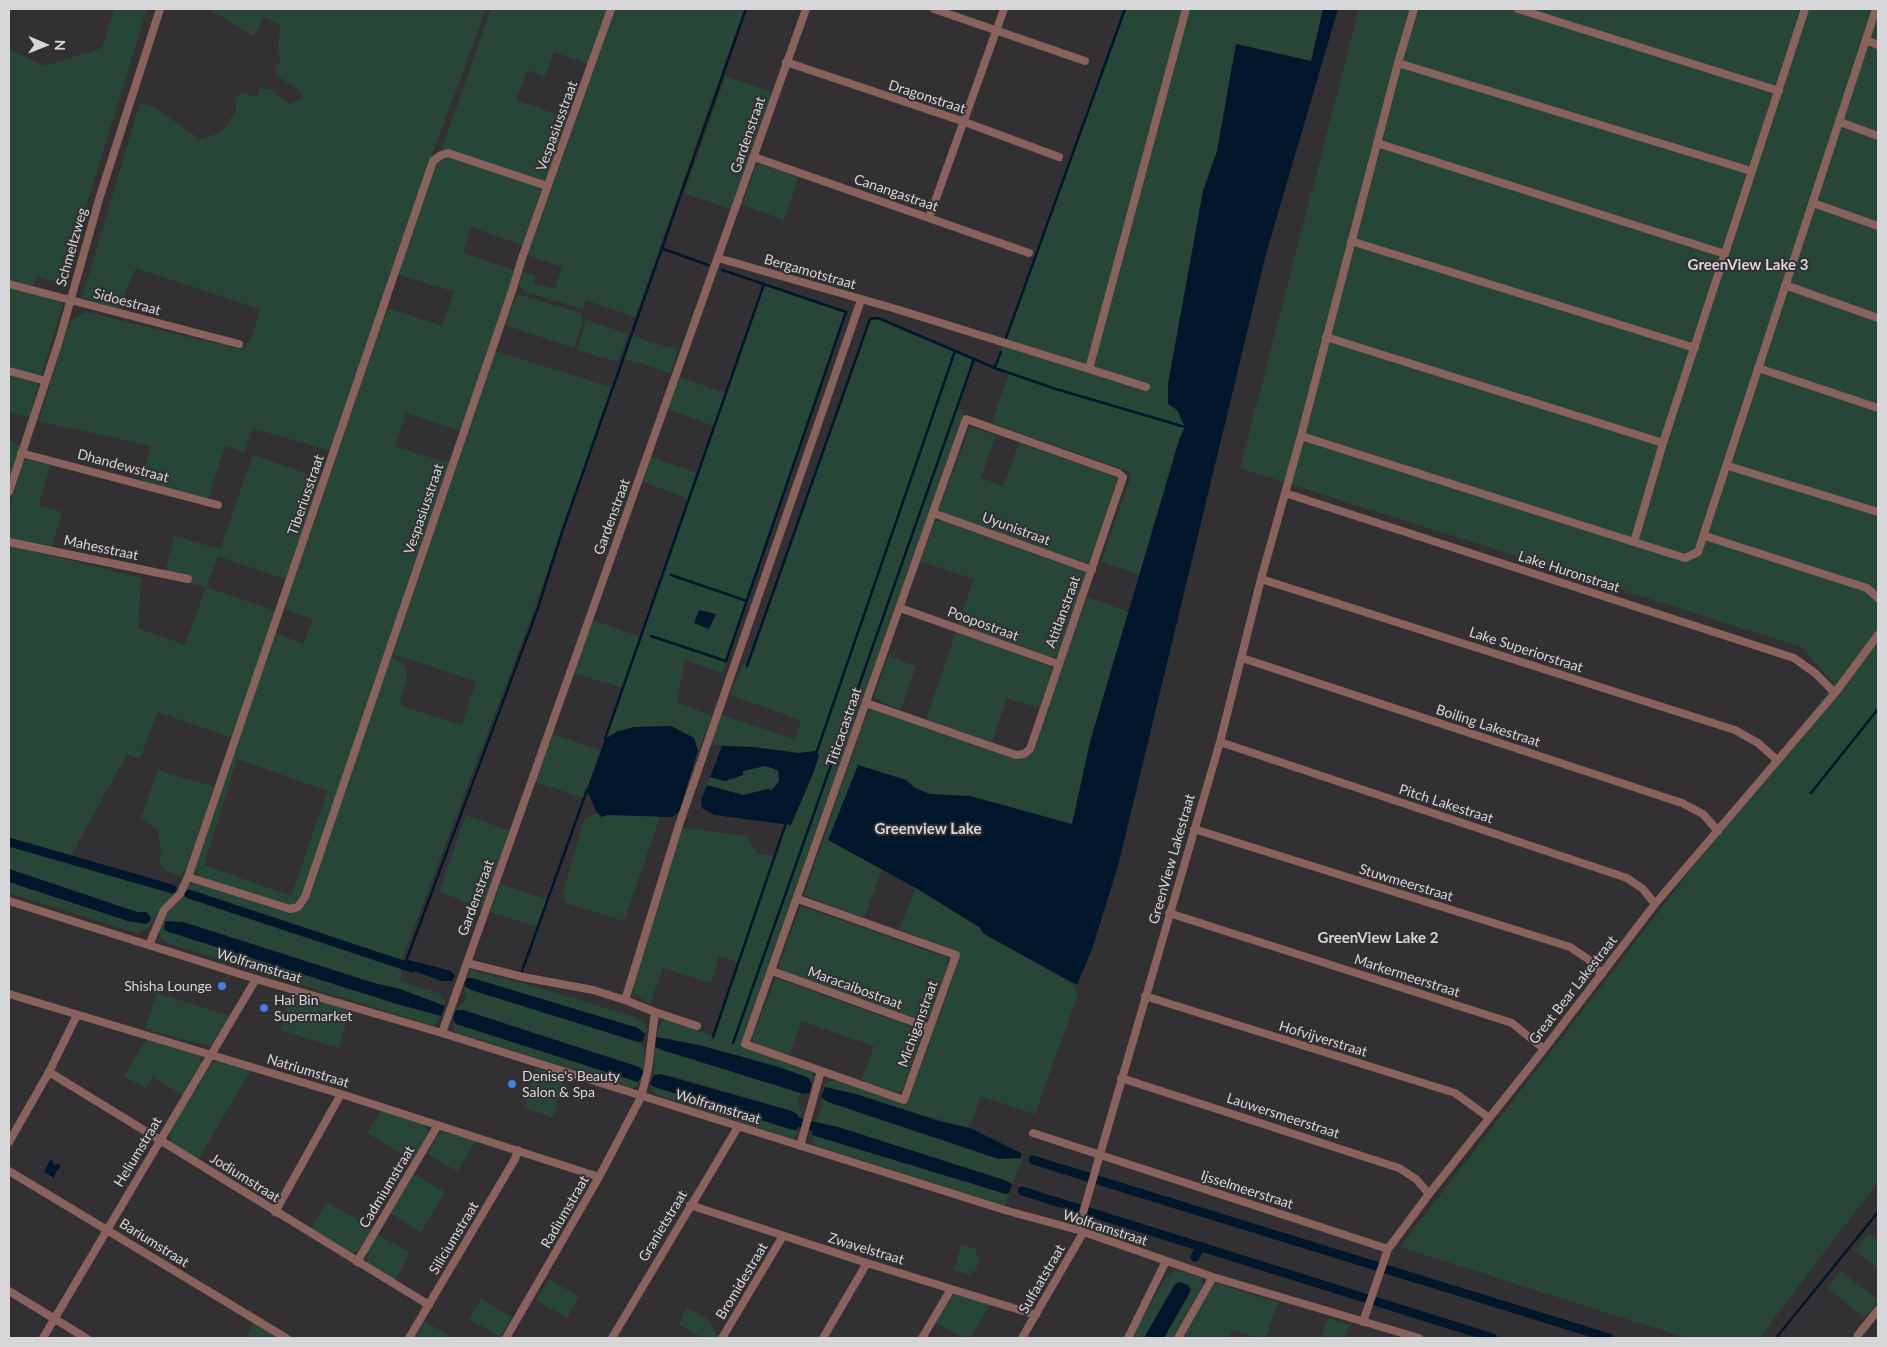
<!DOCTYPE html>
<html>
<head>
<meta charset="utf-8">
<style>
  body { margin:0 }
  #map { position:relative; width:1887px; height:1347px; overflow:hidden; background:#323033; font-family:Lato,sans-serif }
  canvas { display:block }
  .frame { position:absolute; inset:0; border:10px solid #d7d6d8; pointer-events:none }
  .north { position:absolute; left:20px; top:20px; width:50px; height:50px; -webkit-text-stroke:4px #323033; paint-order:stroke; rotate:91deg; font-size:14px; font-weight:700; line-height:20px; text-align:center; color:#d7d6d8 }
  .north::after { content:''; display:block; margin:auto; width:18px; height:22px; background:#d7d6d8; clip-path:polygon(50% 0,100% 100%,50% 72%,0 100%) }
</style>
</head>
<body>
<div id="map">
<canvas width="1887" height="1347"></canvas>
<div class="frame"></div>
<div class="north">N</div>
</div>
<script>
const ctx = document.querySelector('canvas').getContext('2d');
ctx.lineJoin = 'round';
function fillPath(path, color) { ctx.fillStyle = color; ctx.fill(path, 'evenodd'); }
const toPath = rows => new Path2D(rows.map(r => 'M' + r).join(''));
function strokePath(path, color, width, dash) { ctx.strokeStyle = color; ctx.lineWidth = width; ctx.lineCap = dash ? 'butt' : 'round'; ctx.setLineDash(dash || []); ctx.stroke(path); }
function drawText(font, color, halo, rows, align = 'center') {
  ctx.font = font + ' Lato,sans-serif'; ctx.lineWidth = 4; ctx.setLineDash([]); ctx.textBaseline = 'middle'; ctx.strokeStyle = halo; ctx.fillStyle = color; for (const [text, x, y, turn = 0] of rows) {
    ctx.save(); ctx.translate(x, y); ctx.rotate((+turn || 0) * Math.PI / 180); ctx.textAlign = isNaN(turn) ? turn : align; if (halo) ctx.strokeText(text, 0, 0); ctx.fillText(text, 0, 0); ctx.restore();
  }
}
fillPath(toPath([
  [114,9,147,9,62,284,38,277,33,286,9,280,9,49,45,66,102,48],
  [209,9,486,9,426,172,331,451,252,428,245,453,225,446,208,498,141,483,151,446,38,421,70,321,86,312,240,349,251,340,260,309,136,268,118,309,82,298,140,103,152,106,200,139,222,132,236,110,236,98,241,93,258,97,260,89,269,89,290,104,302,98,299,90,276,75,276,66,281,62,278,51,280,24,264,17,253,36],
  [491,9,607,9,589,64,554,52,545,76,527,70,516,100,570,119,546,181,543,183,443,152,442,149],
  [613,9,744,9,635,317,586,300,583,309,523,291,519,284,523,272,535,276,533,283,555,289,562,267,527,255,564,154],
  [1125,9,1323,9,1311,61,1236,44,1217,151,1203,191,1168,384,1185,427,1179,440,1140,575,1101,561,1131,477,1128,471,992,423,1009,373,995,368],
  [1359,9,1878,9,1878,1182,1759,1338,1686,1338,1400,1247,1834,684,1801,647,1240,468],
  [726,76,772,92,731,209,684,193],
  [449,156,536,185,543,193,524,246,471,227,463,253,516,271,461,431,406,413,395,447,450,463,301,898,293,905,286,906,199,877,194,871,274,633,304,644,313,620,284,608,387,308,442,326,454,292,398,274,435,164,439,159],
  [237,759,328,791,291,896,204,865],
  [760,164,799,177,784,220,742,205,756,165],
  [764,284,846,312,722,673,685,660,677,702,712,716,695,760,698,750,618,731,605,739,622,688,574,673,593,620,640,637,689,499,641,481,650,457,697,473,714,426,667,409,679,377,725,393],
  [9,287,55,299,63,304,29,417,9,412],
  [517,294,580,313,583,322,574,348,505,325],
  [878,318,974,359,957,409,964,412,740,1046,811,1072,813,1076,812,1084,809,1078,747,1058,667,1038,662,1039,656,1037,661,1022,666,1019,713,1036,738,962,719,956,711,983,662,968,650,1005,633,992,632,986,681,830,684,828,746,836,758,854,775,856,786,823,791,824,816,752,798,753,753,747,711,745,722,715,795,739,801,720,729,695,743,664,747,666,870,319],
  [586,320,628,334,618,362,577,350],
  [631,336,678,350,670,373,623,358],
  [495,351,611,387,532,615,400,964,403,967,400,981,441,994,441,998,445,1000,445,1006,400,989,374,983,215,932,172,921,397,1004,441,1016,434,1026,168,943,163,940,158,931,163,918,181,899,189,894,186,890,188,886,193,883,285,912,297,911,391,658,401,662,406,667,407,680,400,701,402,706,462,725,476,681,391,654],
  [970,427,996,435,981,478,1003,486,1019,443,1116,477,1118,480,1089,562,1085,563,944,513,940,510,940,506],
  [9,441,20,445,9,479],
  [253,455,322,479,287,580,218,556,206,587,275,611,232,738,158,712,140,758,127,754,75,848,72,860,176,890,173,898,159,912,150,926,137,933,9,893,9,882,128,921,146,924,146,912,137,912,9,869,9,545,141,578,138,628,185,645,206,587,163,578,175,536,220,549],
  [28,459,50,465,39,505,62,512,51,550,9,538,9,511,23,461],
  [937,521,943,521,1086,573,1086,578,1058,655,1050,657,958,624,974,579,920,561,934,523],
  [1087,597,1129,612,1090,742,1072,825,970,796,930,794,915,788,906,780,828,839,882,869,864,918,804,895,867,713,873,709,1019,760,1031,754],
  [956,632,1051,667,1052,672,1039,708,1007,698,992,742,926,719],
  [888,656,916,666,901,710,874,698],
  [552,734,600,750,584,798,535,782],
  [765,766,774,768,780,775,779,781,772,790,743,795,707,785,710,777,725,781,736,779,743,771],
  [158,770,214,787,186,870,180,876,165,870,159,861,161,851,158,831,141,817],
  [597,813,602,817,607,815,660,816,624,921,566,903,563,892,584,820],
  [466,815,510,831,483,908,439,892],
  [500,884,548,900,538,927,490,912],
  [916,888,979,927,984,934,1071,983,1078,994,1035,1114,981,1096,970,1128,825,1087,826,1083,834,1080,907,1105,961,953,899,929],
  [801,906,948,958,948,963,929,1018,921,1020,784,972,780,968,779,964],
  [470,970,533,986,634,1017,643,1023,648,1029,645,1034,638,1028,472,978,467,978],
  [776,978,923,1031,902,1091,897,1092,865,1082,862,1079,874,1046,801,1021,790,1055,756,1044,752,1037],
  [464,986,638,1042,644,1047,645,1070,643,1074,643,1071,639,1067,464,1010,456,1010,465,1001,466,995],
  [291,990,350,1009,339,1048,281,1030],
  [157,993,230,1016,213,1043,209,1046,145,1029],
  [453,1020,456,1024,637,1082,640,1081,637,1086,631,1088,455,1032],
  [148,1037,199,1054,201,1057,201,1064,182,1095,152,1077,146,1088,124,1076],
  [655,1047,800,1093,798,1104,801,1112,800,1119,792,1111,669,1075,654,1075],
  [216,1061,222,1061,251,1070,198,1160,172,1143,169,1132,211,1064],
  [536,1068,565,1077,553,1117,524,1108],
  [650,1084,654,1087,797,1130,797,1133,793,1139,654,1094],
  [821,1097,828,1102,999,1159,1023,1159,1012,1184,1004,1180,838,1127,815,1122,824,1105],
  [381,1111,422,1123,429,1131,414,1161,367,1133],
  [443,1132,476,1141,457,1171,427,1154,438,1135],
  [812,1135,1006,1194,1009,1193,1006,1204,1003,1205,814,1145],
  [413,1174,445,1192,421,1232,390,1213],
  [326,1202,372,1228,359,1250,352,1254,310,1230],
  [1869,1233,1878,1240,1878,1269,1855,1251],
  [377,1234,410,1253,395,1280,367,1262,367,1252],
  [961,1245,977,1249,975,1256,980,1257,976,1272,971,1270,970,1275,954,1270],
  [1177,1270,1201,1278,1203,1285,1173,1338,1164,1338,1188,1297,1175,1284,1144,1338,1131,1338,1167,1275],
  [1841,1271,1878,1300,1865,1318,1827,1288],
  [549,1279,579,1297,567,1318,536,1300],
  [1215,1283,1278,1302,1266,1338,1258,1338,1232,1330,1229,1338,1181,1338],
  [957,1294,990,1305,970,1338,964,1338,936,1323,951,1296],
  [481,1299,512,1317,500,1337,469,1319],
  [687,1307,709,1320,718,1338,703,1338,679,1324],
  [1328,1318,1350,1325,1345,1338,1321,1338],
  [424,1321,453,1338,414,1338],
  [254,1323,278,1338,245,1338]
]), '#284638');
fillPath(toPath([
  [1323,9,1338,9,1266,254,1118,866,1092,949,1077,985,984,934,979,927,916,888,828,840,858,765,906,780,915,788,930,794,970,796,1072,824,1090,742,1179,440,1185,427,1177,410,1168,404,1168,384,1203,191,1217,151,1236,44,1311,61],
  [699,610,716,614,709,629,694,623],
  [671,726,694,738,698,750,679,812,672,817,607,815,602,817,597,813,587,790,605,739,618,731,634,727],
  [722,746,753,747,798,753,817,751,819,755,813,774,791,825,715,815,702,808,701,800,707,785,743,795,767,789,772,790,779,781,778,770,765,766,743,771,743,775,725,781,710,777],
  [9,869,137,912,146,912,151,917,150,921,146,924,128,921,9,882],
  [165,921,183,922,374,983,400,989,445,1006,441,1016,397,1004,172,933,164,930],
  [405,959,451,971,455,976,452,981,442,981,403,967],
  [467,978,472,978,638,1028,645,1034,643,1041,638,1042,471,990,464,986],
  [456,1010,463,1010,639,1067,643,1071,643,1074,638,1082,456,1024,453,1020],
  [656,1037,699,1045,779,1067,809,1078,812,1084,809,1093,804,1094,665,1051,655,1047],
  [660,1074,792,1111,798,1115,799,1125,797,1130,793,1130,654,1087,650,1084,654,1075],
  [825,1087,856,1094,942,1122,970,1128,1021,1153,1021,1158,999,1159,828,1102,821,1097],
  [815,1122,838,1127,1004,1180,1012,1184,1009,1193,1006,1194,812,1135],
  [50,1160,53,1161,54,1165,58,1164,61,1166,56,1172,54,1178,44,1172],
  [1180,1282,1188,1285,1191,1290,1164,1338,1144,1338,1175,1284]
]), '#00172b');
strokePath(toPath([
  [661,248,708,265],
  [1006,338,1125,9],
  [995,367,1001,352],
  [671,575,747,601],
  [651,636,726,661,846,312,722,270],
  [747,666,870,319,878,318,995,368,1056,389,1185,427],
  [605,739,764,284],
  [817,751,955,351],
  [1811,793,1878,709],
  [406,961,538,608,561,535,746,9],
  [521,974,587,790],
  [713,1037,786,823],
  [733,1043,974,359],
  [1776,1338,1878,1212]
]), '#00172b', 2.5);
strokePath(toPath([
  [9,842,172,889],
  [189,894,412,968],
  [789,1119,825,1130],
  [1033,1160,1609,1338],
  [1022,1191,1493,1338],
  [1195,1257,1201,1246]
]), '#00172b', 9);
strokePath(toPath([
  [934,9,1085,61],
  [1518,9,1779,91],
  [1866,40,1878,45],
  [786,62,962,121,1059,157],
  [1398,63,1751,171],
  [1840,122,1878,136],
  [1377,143,1725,254],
  [754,157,1029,253],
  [1813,203,1878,226],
  [929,218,1004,9],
  [1351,241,1695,348],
  [718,258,896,309,1089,369,1186,9],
  [9,284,239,344],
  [1785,285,1878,318],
  [1326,337,1663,443],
  [1758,368,1878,408],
  [1089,369,1146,387],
  [9,371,46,381],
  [1301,436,1634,542,1663,443,1805,9],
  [21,453,218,505],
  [1728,466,1878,512],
  [9,492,59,341,100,196,160,9],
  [1285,493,1794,658,1815,673,1835,693],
  [933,513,1092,570],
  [1705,536,1867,588,1878,598],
  [9,542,188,579],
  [1634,542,1685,558,1698,552,1876,9],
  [1261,579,1735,730,1758,743,1776,759],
  [900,608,1058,664],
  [1242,658,1682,803,1703,814,1718,831],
  [1220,742,1627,878,1643,889,1655,904],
  [1194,829,1570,947,1588,959,1602,974],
  [188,877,290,909,298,907,305,897,513,288,522,258,611,9],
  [798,899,956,955,904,1100,745,1044,966,419,1118,473,1123,477,1030,749,1024,754,1016,755,866,703],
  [9,901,256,979,442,1033,1008,1211,1078,1230,1213,1277,1419,1338],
  [1169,913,1512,1023,1544,1049],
  [149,945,164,910,180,894,188,877,433,161,441,155,448,153,547,186],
  [467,963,523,977,593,990,625,1000],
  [772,971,930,1028],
  [9,994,341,1094,599,1177],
  [1145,996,1455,1093,1488,1117],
  [655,1012,697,1026],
  [442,1033,806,9],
  [49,1072,429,1305],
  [1121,1078,1399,1168,1416,1179,1429,1194],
  [1033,1133,1388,1249],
  [9,1142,49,1072,77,1015],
  [800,1146,821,1071],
  [9,1171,286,1338],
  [690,1205,867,1263,1036,1315],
  [275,1212,341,1094],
  [1078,1230,1220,742,1261,579,1301,436,1398,63,1414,9],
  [357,1262,438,1125],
  [9,1291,86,1338],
  [1363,1322,1388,1249,1429,1194,1544,1049,1655,904,1835,693,1878,635],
  [1858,1335,1878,1310],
  [43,1338,256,979],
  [409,1338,515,1159,518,1150],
  [506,1338,599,1177,641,1097,648,1069,655,1012,625,1000,679,825,861,300],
  [612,1338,738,1127],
  [722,1338,783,1236],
  [823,1338,867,1263],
  [922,1338,951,1289],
  [1022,1338,1083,1233],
  [1128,1338,1166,1261],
  [1178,1338,1213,1277]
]), '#89625d', 8);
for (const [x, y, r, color] of [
  [222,986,5,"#3f7fe0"],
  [264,1008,5,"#3f7fe0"],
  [512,1084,5,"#3f7fe0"]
]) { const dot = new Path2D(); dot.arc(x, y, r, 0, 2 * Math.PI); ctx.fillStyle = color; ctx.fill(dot); strokePath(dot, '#323033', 2); }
drawText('14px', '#d7d6d8', '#323033', [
  ["Dragonstraat",927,97,18],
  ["Vespasiusstraat",557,126,-70],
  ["Gardenstraat",748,135,-71],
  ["Canangastraat",896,193,19],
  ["Schmeltzweg",72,247,-74],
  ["Bergamotstraat",810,272,16],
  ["Sidoestraat",127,302,15],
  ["Dhandewstraat",123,466,15],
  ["Tiberiusstraat",306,495,-71],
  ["Vespasiusstraat",424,509,-71],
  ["Gardenstraat",612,517,-70],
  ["Uyunistraat",1016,529,20],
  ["Mahesstraat",101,548,12],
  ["Lake Huronstraat",1569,572,18],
  ["Atitlanstraat",1063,612,-70],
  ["Poopostraat",983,624,20],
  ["Lake Superiorstraat",1526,650,18],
  ["Boiling Lakestraat",1488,726,18],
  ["Titicacastraat",844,727,-71],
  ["Pitch Lakestraat",1446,804,18],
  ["GreenView Lakestraat",1172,859,-74],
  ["Stuwmeerstraat",1406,883,17],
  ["Gardenstraat",476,898,-70],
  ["Wolframstraat",259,966,17],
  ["Markermeerstraat",1407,976,18],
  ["Maracaibostraat",855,988,20],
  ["Great Bear Lakestraat",1573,990,-52],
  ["Michiganstraat",918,1024,-70],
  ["Hofvijverstraat",1323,1039,17],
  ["Natriumstraat",308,1071,17],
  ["Wolframstraat",718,1107,17],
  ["Lauwersmeerstraat",1283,1116,18],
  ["Heliumstraat",138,1152,-59],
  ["Jodiumstraat",245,1178,32],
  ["Cadmiumstraat",387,1187,-59],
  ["Ijsselmeerstraat",1247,1190,18],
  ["Radiumstraat",565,1212,-60],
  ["Granietstraat",663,1226,-59],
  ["Wolframstraat",1105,1228,18],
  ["Siliciumstraat",454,1238,-59],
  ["Bariumstraat",154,1243,32],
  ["Zwavelstraat",866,1249,17],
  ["Sulfaatstraat",1042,1279,-60],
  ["Bromidestraat",742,1281,-59]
]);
drawText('14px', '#d7d6d8', '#323033', [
  ["Shisha Lounge",212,986,"right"],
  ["Hai Bin",274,1000],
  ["Supermarket",274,1016],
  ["Denise's Beauty",522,1076],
  ["Salon & Spa",522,1092]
], 'left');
drawText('bold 15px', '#d7d6d8', '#323033', [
  ["GreenView Lake 3",1748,265],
  ["Greenview Lake",928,829],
  ["GreenView Lake 2",1378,938]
]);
</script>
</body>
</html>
